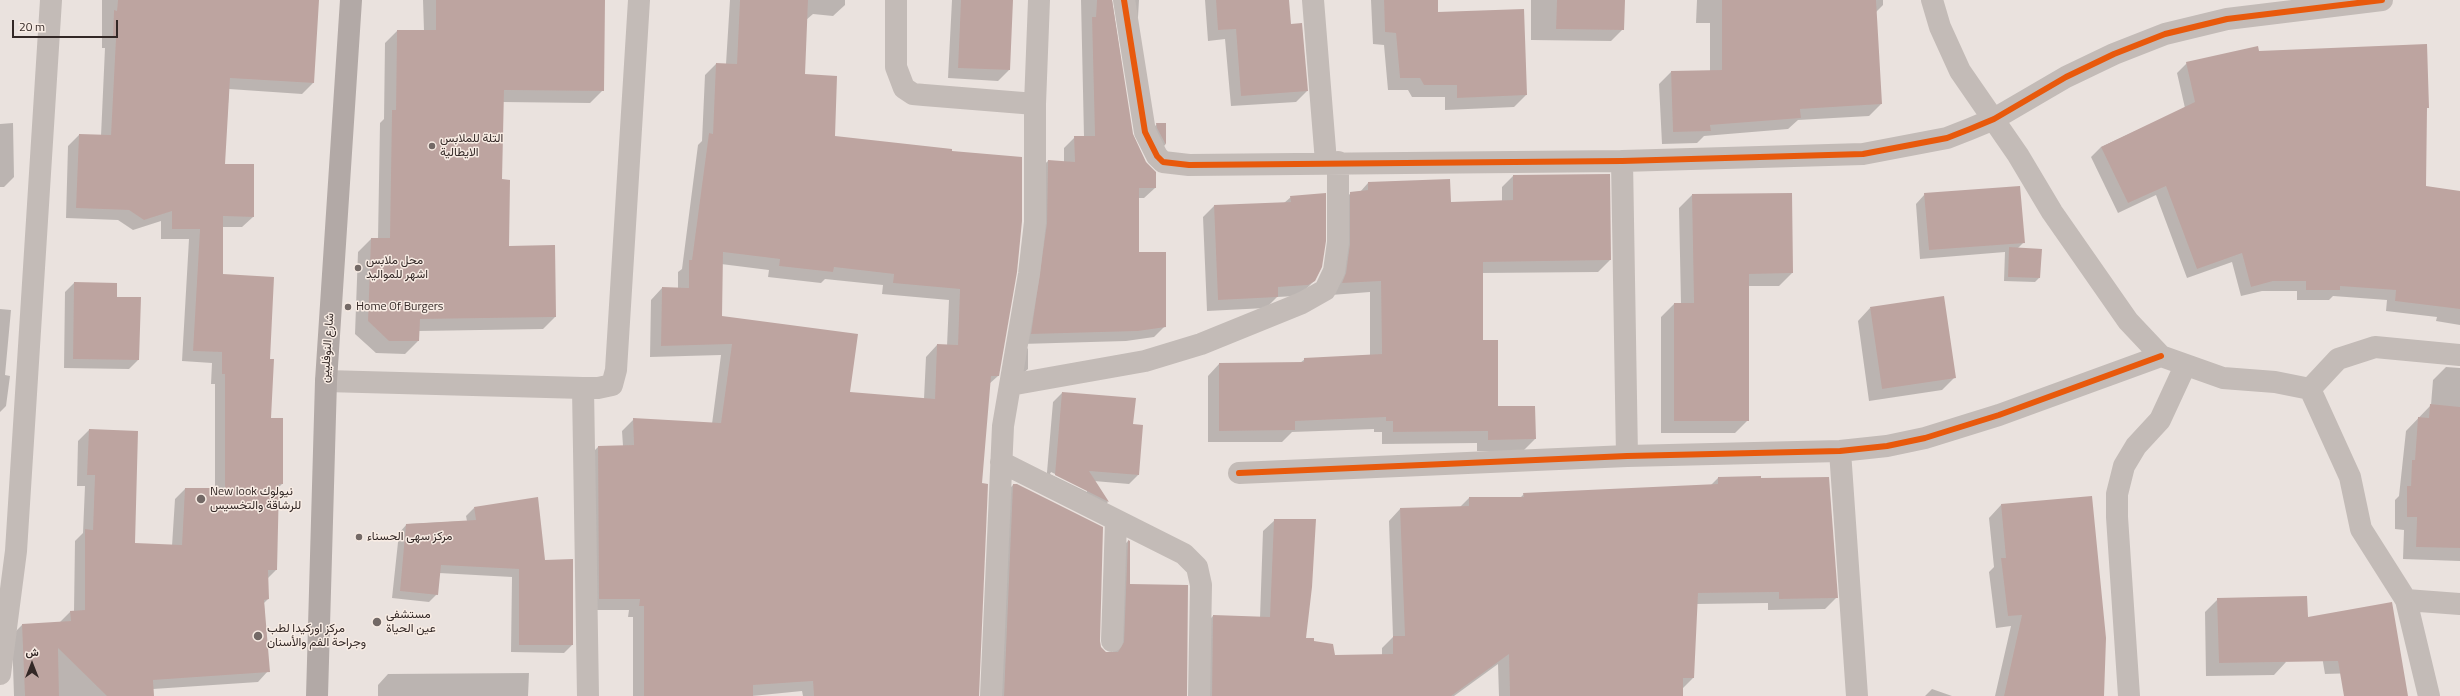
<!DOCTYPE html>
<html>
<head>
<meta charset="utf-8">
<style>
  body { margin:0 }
  #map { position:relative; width:2460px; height:696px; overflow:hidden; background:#eae2de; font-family:"Titillium Web",Vazirmatn,sans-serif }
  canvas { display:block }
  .north { position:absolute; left:12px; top:644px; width:40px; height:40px; -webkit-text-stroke:3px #f8ece4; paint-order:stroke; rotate:0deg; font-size:11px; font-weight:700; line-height:16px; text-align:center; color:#332826 }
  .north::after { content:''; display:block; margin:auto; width:14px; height:18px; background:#332826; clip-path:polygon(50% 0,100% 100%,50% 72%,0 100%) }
  .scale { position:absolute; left:12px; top:20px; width:106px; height:18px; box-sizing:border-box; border:2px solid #332826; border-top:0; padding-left:5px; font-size:12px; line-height:14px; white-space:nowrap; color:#332826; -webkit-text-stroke:3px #f8ece4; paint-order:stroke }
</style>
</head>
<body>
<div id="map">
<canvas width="2460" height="696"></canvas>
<div class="north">ش</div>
<div class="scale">20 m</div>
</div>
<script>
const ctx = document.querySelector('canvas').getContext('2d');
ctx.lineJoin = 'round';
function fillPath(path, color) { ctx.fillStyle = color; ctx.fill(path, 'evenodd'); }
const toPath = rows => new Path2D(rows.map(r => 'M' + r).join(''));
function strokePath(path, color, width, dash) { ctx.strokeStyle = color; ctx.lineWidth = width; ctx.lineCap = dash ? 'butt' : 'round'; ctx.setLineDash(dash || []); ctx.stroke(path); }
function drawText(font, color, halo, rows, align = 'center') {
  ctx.font = font + ' "Titillium Web",Vazirmatn,sans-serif'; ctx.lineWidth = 3; ctx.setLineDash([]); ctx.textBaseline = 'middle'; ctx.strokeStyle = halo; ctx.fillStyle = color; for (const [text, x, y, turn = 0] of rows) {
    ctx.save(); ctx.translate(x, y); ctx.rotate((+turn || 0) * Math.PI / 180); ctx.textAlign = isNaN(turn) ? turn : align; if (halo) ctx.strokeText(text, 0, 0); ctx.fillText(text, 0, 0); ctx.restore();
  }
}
fillPath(toPath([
  [102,0,318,0,313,83,302,94,229,89,224,165,253,217,242,227,222,227,222,275,269,360,270,419,282,419,282,484,278,488,276,570,267,579,268,599,264,603,268,671,258,682,153,689,153,696,14,696,12,635,22,625,59,623,70,612,74,611,75,541,83,533,85,486,77,486,78,441,89,430,134,544,172,546,175,499,185,489,215,489,215,384,211,384,212,363,182,361,189,239,161,239,161,221,133,230,118,220,66,218,68,146,79,135,101,136,105,48,102,48],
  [423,0,604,0,603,90,590,103,502,102,501,180,508,247,555,317,543,329,418,331,418,341,405,354,376,353,355,334,358,252,371,239,378,239,380,123,384,119,385,43,397,31,424,31],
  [730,0,845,0,845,5,833,16,813,14,806,20,804,75,834,137,951,150,998,376,989,384,980,484,978,696,803,696,802,691,752,696,633,696,633,617,628,617,629,610,588,610,587,458,598,447,623,446,622,431,634,419,712,424,721,355,650,357,651,300,662,288,678,289,678,272,682,269,698,145,702,141,705,75,716,64,726,64],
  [721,264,769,270,768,277,821,283,825,279,883,285,882,294,949,300,947,346,937,345,926,357,924,399,849,393,720,317],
  [952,0,1012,0,1009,70,998,81,948,78],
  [1081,0,1112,0,1132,134,1155,188,1144,198,1138,198,1138,253,1165,326,1154,337,1126,341,1021,344,1037,171,1048,161,1064,162,1064,148,1075,137,1084,137],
  [1116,0,1139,0,1138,17,1129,27],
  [1205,0,1288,0,1290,25,1307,91,1296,102,1231,106,1225,39,1208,41],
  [1371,0,1437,0,1437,13,1523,10,1526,95,1514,107,1445,110,1445,97,1412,97,1408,90,1388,90,1384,45,1373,44],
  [1531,0,1624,0,1623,29,1611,41,1531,40],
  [1697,0,1883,0,1883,5,1876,12,1881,104,1869,116,1798,120,1788,129,1704,136,1697,143,1662,144,1659,84,1671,72,1710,71,1710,23,1696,23],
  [2258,52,2428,107,2426,109,2425,187,2460,192,2460,325,2436,321,2437,317,2386,311,2387,300,2333,296,2329,300,2297,300,2297,291,2262,291,2241,296,2232,262,2187,278,2156,195,2118,213,2091,157,2101,147,2185,108,2177,73,2187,63],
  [13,123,14,177,4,187,0,187,0,124],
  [1157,124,1165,124,1165,145,1161,149,1152,129],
  [1513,176,1610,260,1598,272,1482,273,1482,341,1497,407,1535,439,1523,451,1477,451,1477,443,1382,444,1382,432,1374,432,1374,429,1292,432,1282,442,1208,442,1208,376,1219,364,1300,363,1305,359,1370,355,1370,292,1331,295,1339,204,1351,193,1360,192,1368,183,1450,203,1502,201,1502,187],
  [1925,194,2024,242,2018,248,2039,278,2035,282,2004,281,2005,252,1920,259,1916,204],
  [1692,195,1792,273,1779,286,1748,286,1748,420,1735,433,1661,433,1661,317,1674,304,1681,304,1679,208],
  [1291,197,1315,280,1303,292,1296,296,1277,297,1266,308,1207,311,1203,217,1214,206,1284,203],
  [74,283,116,298,138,360,129,369,64,368,65,292],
  [1870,308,1955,377,1942,390,1869,401,1858,321],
  [0,309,11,310,5,375,10,376,6,406,0,412],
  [1028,348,1028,369,1018,378,1021,355],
  [2446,367,2460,368,2460,561,2403,559,2404,530,2395,529,2395,500,2399,496,2406,431,2431,405,2433,380],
  [1062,393,1132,425,1138,475,1129,484,1094,481,1108,502,1099,511,1046,484,1053,402],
  [1051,472,1087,490,1087,492,1050,474],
  [1718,478,1837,597,1825,609,1768,610,1768,603,1696,604,1693,678,1682,689,1682,696,1499,696,1498,664,1454,696,1201,696,1202,627,1213,616,1260,618,1263,531,1275,520,1305,639,1334,656,1382,655,1382,648,1393,637,1389,521,1400,509,1459,508,1469,498,1520,498,1524,494,1711,485],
  [1013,485,1099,641,1100,648,1105,653,1113,653,1117,552,1128,541,1129,585,1186,696,993,696,1002,496],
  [2091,497,2103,696,1995,696,2011,626,1996,628,1989,572,1994,567,1989,518,2001,505],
  [474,508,544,561,572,645,564,653,511,652,512,577,439,573,437,594,429,602,392,598,399,533,407,524,467,521,466,516],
  [2218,599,2286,662,2274,675,2206,676,2205,612],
  [2317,627,2388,672,2325,674],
  [529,673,528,696,378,696,378,685,388,674],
  [1932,689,1952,696,1925,696]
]), '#0003');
fillPath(toPath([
  [118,0,319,0,314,83,230,78,225,164,254,164,254,217,223,216,223,274,274,277,270,359,274,359,271,418,283,418,283,484,279,484,277,570,268,570,269,599,264,600,270,672,153,680,154,696,107,696,58,648,59,696,25,696,22,624,71,621,70,611,85,610,85,529,93,530,95,475,87,475,89,429,138,431,135,543,182,545,185,488,225,488,225,374,222,374,222,352,193,351,200,229,172,229,172,211,144,220,129,210,76,208,79,134,111,135,116,38,113,37,114,10,117,11],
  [436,0,605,0,604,91,504,90,502,179,510,180,509,246,555,245,556,317,420,319,419,341,389,341,368,321,371,238,390,238,392,110,396,110,397,30,436,30],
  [740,0,808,0,805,74,837,76,835,136,952,149,952,151,1022,157,1022,221,1017,272,999,376,991,376,982,483,988,484,979,696,814,696,813,681,753,685,753,696,644,696,644,606,639,606,640,599,599,599,598,446,634,445,633,418,721,423,732,344,661,346,662,287,689,288,689,260,692,260,709,133,713,134,716,63,737,64],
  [723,252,780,259,779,266,833,272,834,267,894,274,893,283,960,289,958,345,937,344,935,399,850,392,858,334,722,316],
  [961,0,1013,0,1010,70,958,68],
  [1097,0,1112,0,1133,134,1146,162,1156,172,1156,188,1139,188,1139,252,1166,252,1166,327,1138,331,1031,334,1047,223,1048,160,1075,162,1074,136,1095,136,1092,17,1096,17],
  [1216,0,1289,0,1291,24,1302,23,1308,91,1241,96,1236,29,1218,30],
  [1384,0,1438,0,1438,12,1524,9,1527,95,1457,98,1457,85,1424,85,1420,78,1400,78,1396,33,1385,32],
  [1557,0,1625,0,1624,30,1556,29],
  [1722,0,1876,0,1882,104,1800,109,1801,118,1710,125,1711,131,1673,132,1671,71,1722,70],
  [2427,44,2429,108,2427,108,2426,186,2460,191,2460,309,2395,301,2396,290,2340,286,2340,290,2306,290,2306,281,2273,281,2251,287,2242,253,2197,269,2166,186,2128,203,2101,147,2195,102,2186,62,2258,46,2259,51],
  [1156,123,1166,123,1166,145,1157,128],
  [1610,174,1611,260,1483,262,1483,340,1498,340,1498,406,1535,406,1536,439,1488,440,1488,431,1393,432,1393,421,1386,421,1386,417,1295,421,1295,430,1219,431,1219,363,1304,362,1304,358,1382,354,1381,281,1342,283,1346,273,1350,244,1350,192,1368,190,1368,182,1450,179,1451,202,1513,200,1513,175],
  [2020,186,2025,243,1929,250,1924,193],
  [1326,193,1326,241,1322,267,1315,281,1308,285,1278,287,1278,297,1218,300,1214,205,1291,202,1290,196],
  [1792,193,1793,273,1749,274,1749,421,1674,421,1674,303,1694,303,1692,194],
  [2009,247,2042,249,2040,278,2008,277],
  [74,282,117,283,117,297,141,297,139,360,73,359],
  [1944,296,1956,378,1882,389,1870,307],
  [1062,392,1136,398,1133,424,1143,425,1139,475,1089,471,1109,502,1055,475],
  [2430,404,2460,407,2460,548,2416,547,2417,517,2407,517,2407,486,2411,486,2412,460,2415,460,2418,417,2429,418],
  [1761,476,1761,478,1829,477,1838,598,1779,599,1779,592,1698,593,1694,678,1683,678,1683,696,1510,696,1509,654,1451,696,1212,696,1213,615,1270,617,1274,519,1316,519,1312,587,1306,638,1314,638,1314,641,1333,644,1335,655,1393,654,1393,636,1405,636,1400,508,1469,506,1469,497,1524,497,1523,493,1718,484,1718,477],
  [1013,484,1017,484,1103,527,1100,641,1101,647,1106,652,1118,652,1124,642,1128,540,1130,541,1130,584,1188,585,1187,696,1004,696],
  [2092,496,2106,638,2104,696,2004,696,2022,615,2008,616,2001,558,2006,558,2001,504],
  [538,497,545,560,573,559,573,645,519,645,519,569,441,565,438,595,400,591,406,524,476,520,474,507],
  [2307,596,2308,617,2392,602,2408,696,2344,696,2338,661,2219,663,2217,598]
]), '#bda4a0');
strokePath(toPath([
  [896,0,896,67,904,88,913,94,924,95,1035,104],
  [1124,0,1145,132,1157,156,1163,162,1189,165,1622,161,1863,154,1947,138,1970,129,1994,119,2066,77,2114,54,2165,34,2227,19,2382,0],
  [1313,0,1326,162],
  [1932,0,1940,27,1960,71,2018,155,2052,212,2128,321,2161,356,2223,378,2275,382,2310,389,2350,477,2361,529,2406,600,2429,696],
  [1622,161,1627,456],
  [326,381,583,388,598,388,612,385,616,370,639,0],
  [1010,385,1145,361,1201,344,1302,303,1325,290,1334,271,1338,242,1338,162],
  [583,388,588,696],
  [2310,389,2338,359,2375,347,2460,355],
  [1840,451,1857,696],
  [1001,462,1184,554,1197,567,1201,585,1199,696],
  [1239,473,1627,456,1840,451,1887,446,1925,438,1999,415,2161,356],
  [2406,600,2460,604],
  [1112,641,1116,521],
  [0,674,16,551,51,0],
  [991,696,1003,426,1029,274,1035,222,1035,104,1039,0],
  [2129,696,2117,517,2117,494,2124,466,2136,446,2160,420,2185,366]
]), '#c3bbb7', 22);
strokePath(toPath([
  [317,696,326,381,351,0]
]), '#b2a9a6', 22);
strokePath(toPath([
  [1124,0,1145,132,1157,156,1163,162,1189,165,1622,161,1863,154,1947,138,1970,129,1994,119,2066,77,2114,54,2165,34,2227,19,2382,0],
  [1239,473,1627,456,1840,451,1887,446,1925,438,1999,415,2161,356]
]), '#e8590c', 6);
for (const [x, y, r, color] of [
  [432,146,4,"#736966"],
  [358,268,4,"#736966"],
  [348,307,4,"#736966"],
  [201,499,5,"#736966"],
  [359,537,4,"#736966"],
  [377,622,5,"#736966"],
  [258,636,5,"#736966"]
]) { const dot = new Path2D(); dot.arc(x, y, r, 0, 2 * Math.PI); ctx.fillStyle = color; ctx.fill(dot); strokePath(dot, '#f8ece4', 1.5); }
drawText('12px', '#332826', '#f8ece4', [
  ["التلة للملابس",440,139],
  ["الايطالية",440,153],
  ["محل ملابس",366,261],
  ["اشهر للمواليد",366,275],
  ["Home Of Burgers",356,307],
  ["New look نيولوك",210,492],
  ["للرشاقة والتخسيس",210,506],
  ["مركز سهى الحسناء",367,537],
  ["مستشفى",386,615],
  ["عين الحياة",386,629],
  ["مركز اوركيدا لطب",267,629],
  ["وجراحة الفم والأسنان",267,643]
], 'left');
drawText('12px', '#332826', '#f8ece4', [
  ["شارع النوفليين",328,348,-86]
]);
</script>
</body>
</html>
